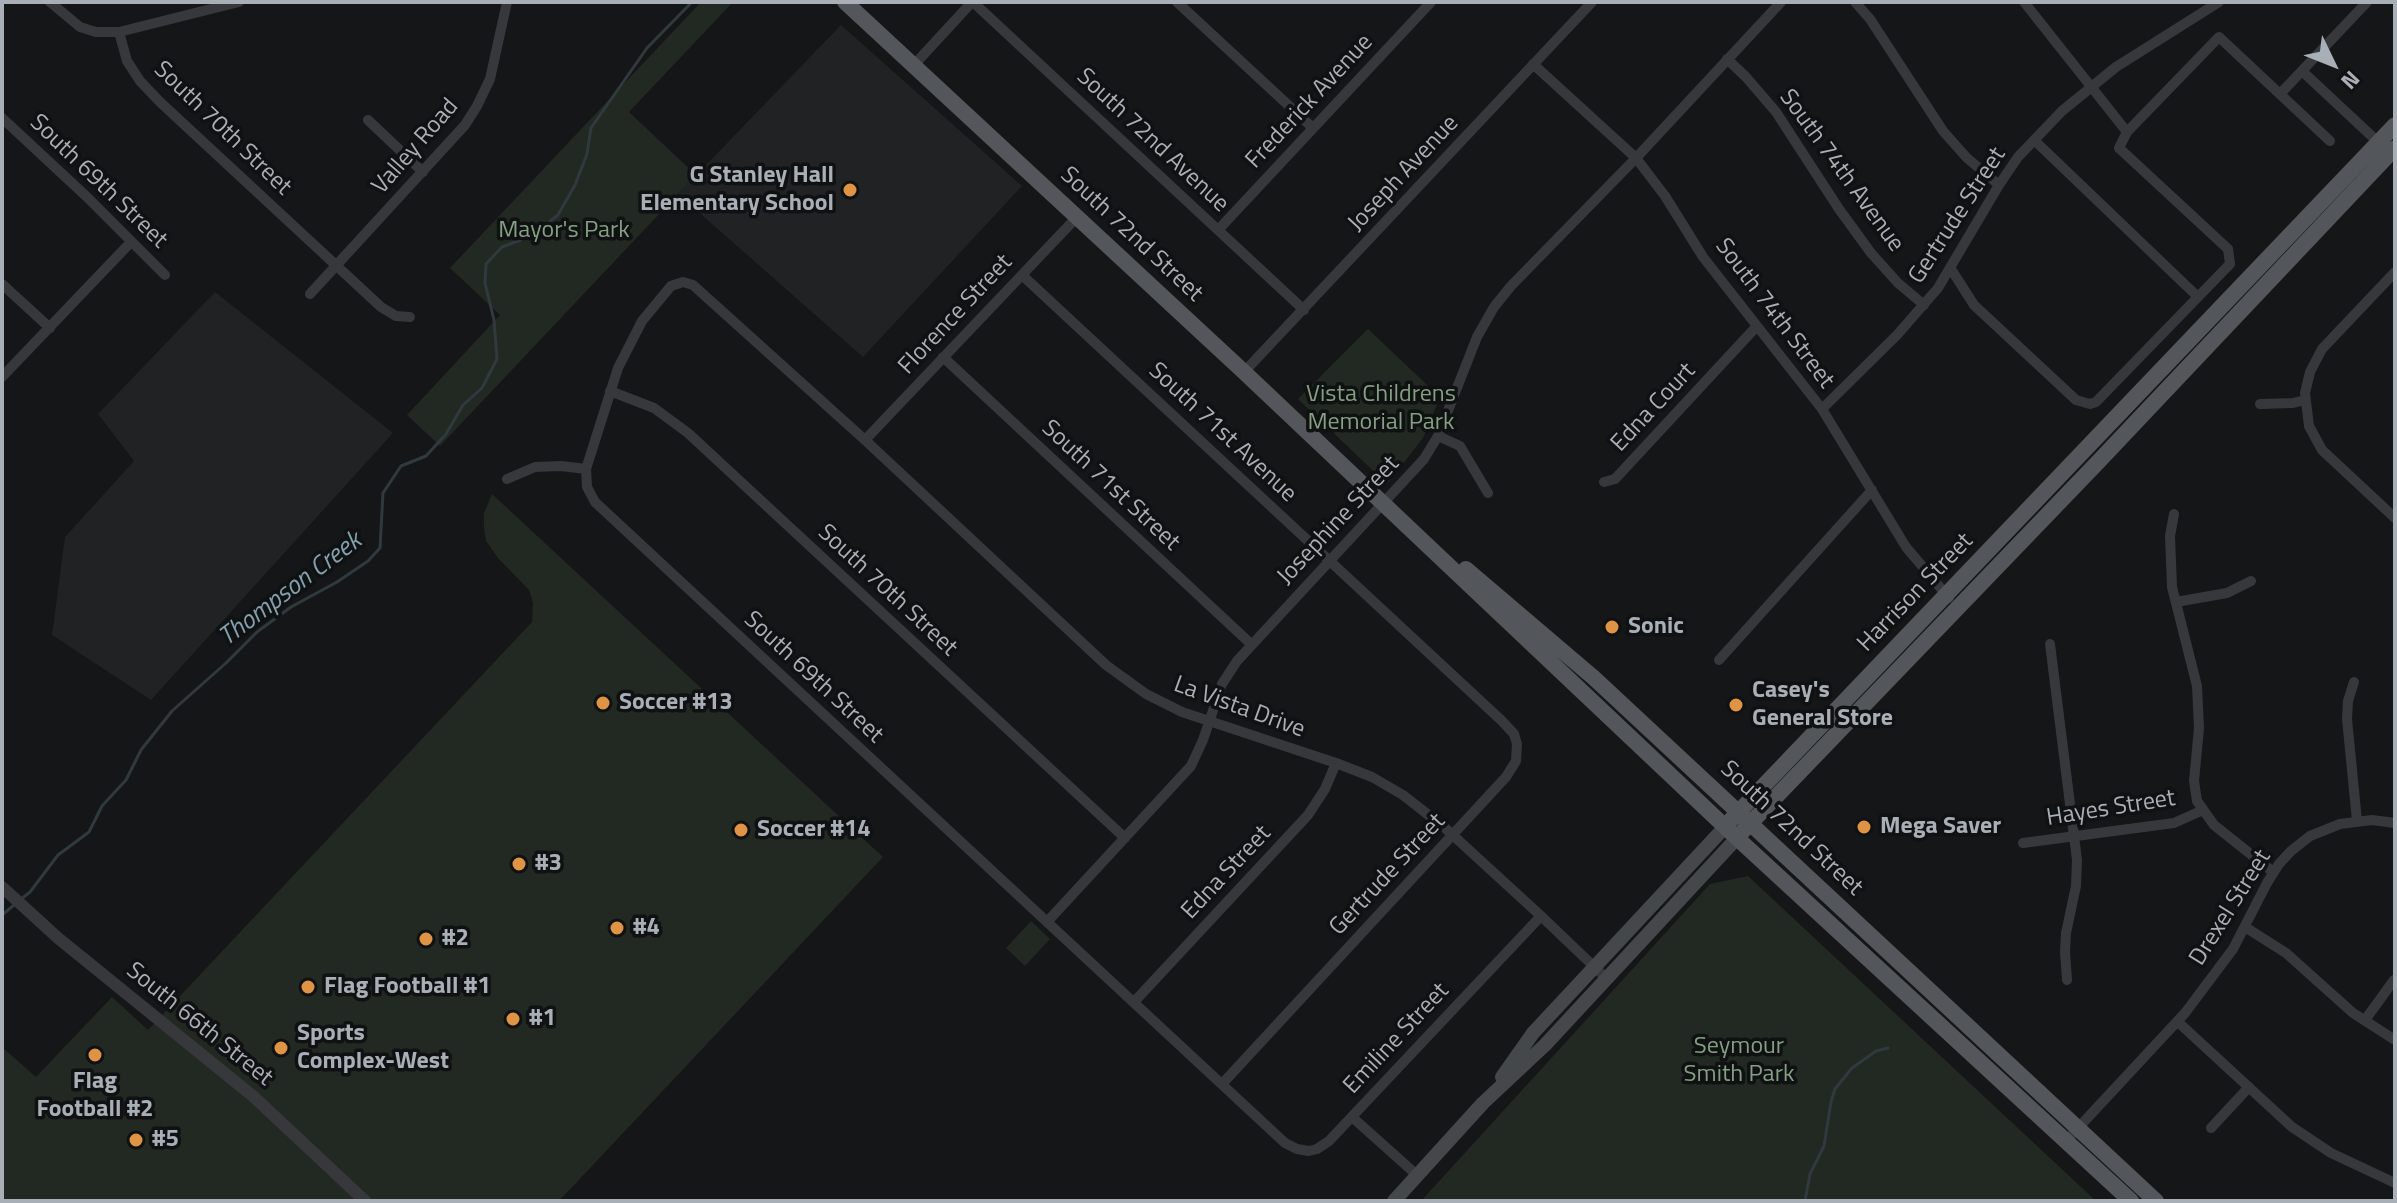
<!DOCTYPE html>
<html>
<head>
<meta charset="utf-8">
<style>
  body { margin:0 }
  #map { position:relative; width:2397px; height:1203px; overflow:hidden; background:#151617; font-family:"Titillium Web",sans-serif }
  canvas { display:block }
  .frame { position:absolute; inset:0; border:4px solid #a9afb6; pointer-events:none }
  .north { position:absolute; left:2293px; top:24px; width:80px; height:80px; -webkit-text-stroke:6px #101112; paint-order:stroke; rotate:133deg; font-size:22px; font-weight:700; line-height:32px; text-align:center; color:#a9afb6 }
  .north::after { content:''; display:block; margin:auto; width:28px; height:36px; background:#a9afb6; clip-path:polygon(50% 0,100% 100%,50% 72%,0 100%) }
</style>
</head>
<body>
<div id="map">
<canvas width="2397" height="1203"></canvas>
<div class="frame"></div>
<div class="north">N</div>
</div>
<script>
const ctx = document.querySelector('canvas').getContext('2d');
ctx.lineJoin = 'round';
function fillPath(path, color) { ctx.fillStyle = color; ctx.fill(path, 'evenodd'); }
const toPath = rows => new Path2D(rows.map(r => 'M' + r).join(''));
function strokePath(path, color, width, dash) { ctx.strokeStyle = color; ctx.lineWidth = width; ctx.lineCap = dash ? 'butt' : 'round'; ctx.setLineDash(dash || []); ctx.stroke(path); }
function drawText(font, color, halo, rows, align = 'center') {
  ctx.font = font + ' "Titillium Web",sans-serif'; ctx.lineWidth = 7; ctx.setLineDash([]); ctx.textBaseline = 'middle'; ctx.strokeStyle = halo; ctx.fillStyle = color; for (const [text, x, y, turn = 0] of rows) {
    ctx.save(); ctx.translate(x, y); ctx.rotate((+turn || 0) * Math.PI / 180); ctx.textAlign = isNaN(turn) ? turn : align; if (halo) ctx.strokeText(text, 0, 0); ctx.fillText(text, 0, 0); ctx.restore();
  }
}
fillPath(toPath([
  [841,25,1022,186,863,357,678,194],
  [215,292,393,433,151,700,52,635,65,537,134,461,98,414]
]), '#212224');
fillPath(toPath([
  [701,2,733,2,629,112,696,175,440,446,407,415,500,315,450,268],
  [1368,329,1440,397,1423,438,1387,484,1298,399],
  [492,494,883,857,559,1201,2,1201,2,1047,36,1077,112,997,148,1030,532,622,533,603,529,590,498,558,486,541,484,528,484,513],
  [1748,876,2096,1201,1421,1201,1710,884],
  [1031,921,1050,939,1025,966,1006,948]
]), '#222922');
strokePath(toPath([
  [20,900,30,892,58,855,89,832,102,806,126,780,141,750,172,711,226,663,257,632,291,607,337,582,368,561,380,548,383,493,401,466,426,456,446,434,463,405,482,388,497,359,494,320,485,283,486,264,502,247,531,236,558,215,575,185,587,154,591,128,647,48,692,2],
  [2,915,14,905],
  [1805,1201,1810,1174,1824,1146,1831,1102,1835,1089,1852,1068,1876,1051,1888,1048]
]), '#303a3e', 3);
strokePath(toPath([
  [50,2,80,27,96,32,119,32,239,2],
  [973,2,1304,310],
  [1177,2,1313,128],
  [1855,2,1870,19,1943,131,1967,158,1999,185],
  [119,32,127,61,140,81,160,102,381,307,396,316,410,317],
  [1727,59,1746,77,1776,112,1839,209,1871,253,1898,283,1924,305],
  [1533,64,1636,158,1665,196,1703,257,1822,409,1906,547,1949,598],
  [913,66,972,2],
  [2302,71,2378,142],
  [2280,94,2367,2],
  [2,118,87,197,165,275],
  [368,120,423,172],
  [2127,132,2219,37,2330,141],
  [2034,140,2198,297],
  [1219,229,1431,2],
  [1951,269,1974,305,2076,400,2090,404,2096,402,2230,264,2228,249,2119,148,2127,132,2024,2],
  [2395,272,2322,349,2310,372,2305,393,2309,426,2322,450,2395,518],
  [1022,275,1502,721,1514,734,1517,744,1516,761,1506,777,1222,1084],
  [2,284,50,328],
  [310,294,465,125,477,106,490,79,507,2],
  [943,357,1251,644],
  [1244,372,1592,2],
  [2,377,131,242],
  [610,391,654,408,688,433,1125,838],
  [2260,404,2293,403,2305,400],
  [1822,409,1897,335,1938,288,1999,185,2018,157,2062,111,2116,67,2219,2],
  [1438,436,1460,446,1488,493],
  [865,440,1077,217],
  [507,479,535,467,561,466,586,469],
  [1604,482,1615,479,1756,327],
  [2174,514,2170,536,2172,587,2197,686,2199,728,2194,781,2197,801,2214,825,2273,872],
  [2176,602,2227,593,2251,581],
  [2050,644,2077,860,2076,886,2066,933,2065,952,2067,980],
  [1719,660,1872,490],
  [2354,682,2348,701,2347,719,2357,821],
  [2023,843,2174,823,2203,810],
  [1541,916,1329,1141,1317,1149,1309,1151,1297,1149,1285,1143,595,502,587,487,586,469,618,368,642,321,671,286,683,282,693,285,865,440,1106,665,1146,694,1182,712,1336,763,1372,777,1403,795,1445,828,1541,916,1606,978],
  [1047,922,1191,766,1203,740,1222,684,1237,661,1424,459,1438,436,1477,337,1494,307,1511,286,1636,158,1781,2],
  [2245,927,2286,953,2353,1013,2395,1040],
  [1134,1002,1308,815,1325,789,1336,763],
  [2365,1020,2394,980],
  [2178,1022,2292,1127,2331,1153,2395,1183],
  [1352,1117,1418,1176],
  [2211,1128,2249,1087],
  [2066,1141,2185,1013,2233,949,2267,883,2279,864,2291,851,2310,836,2340,824,2372,820,2395,823]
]), '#37383c', 10);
strokePath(toPath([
  [2,887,58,938,254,1097,365,1201]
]), '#37383c', 12);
strokePath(toPath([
  [1502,1077,1533,1033,1725,827],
  [1394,1201,1483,1103,1545,1045,1737,838]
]), '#45484b', 14);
strokePath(toPath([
  [845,2,1244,372,1737,838,2131,1201],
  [1466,569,1594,678,2156,1201],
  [1730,821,2395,125],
  [1743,831,2099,461,2395,148]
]), '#53565a', 16);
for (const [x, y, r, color] of [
  [850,190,8,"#df9345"],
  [1612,627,8,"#df9345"],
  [603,703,8,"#df9345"],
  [1736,705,8,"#df9345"],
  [1864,827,8,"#df9345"],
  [741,830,8,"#df9345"],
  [519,864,8,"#df9345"],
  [617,928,8,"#df9345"],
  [426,939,8,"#df9345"],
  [308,987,8,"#df9345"],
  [513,1019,8,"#df9345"],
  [281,1048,8,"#df9345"],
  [95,1055,8,"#df9345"],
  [136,1140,8,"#df9345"]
]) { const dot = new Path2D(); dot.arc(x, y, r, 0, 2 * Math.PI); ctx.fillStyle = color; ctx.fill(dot); strokePath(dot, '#101112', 3); }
drawText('24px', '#a9afb6', '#101112', [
  ["Frederick Avenue",1310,102,-47],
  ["South 70th Street",222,129,44],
  ["South 72nd Avenue",1152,141,43],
  ["Valley Road",416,147,-49],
  ["South 74th Avenue",1841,171,54],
  ["Joseph Avenue",1404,174,-47],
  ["South 69th Street",98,182,44],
  ["Gertrude Street",1958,216,-57],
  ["South 72nd Street",1131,235,43],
  ["South 74th Street",1774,314,53],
  ["Florence Street",956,315,-47],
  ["Edna Court",1654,408,-47],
  ["South 71st Avenue",1222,433,43],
  ["South 71st Street",1110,486,43],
  ["Josephine Street",1339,521,-47],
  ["South 70th Street",887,591,43],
  ["Harrison Street",1916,593,-46],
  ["South 69th Street",813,678,43],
  ["La Vista Drive",1239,708,20],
  ["Hayes Street",2111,809,-9],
  ["South 72nd Street",1791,829,43],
  ["Edna Street",1227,873,-47],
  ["Gertrude Street",1388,875,-47],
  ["Drexel Street",2231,908,-58],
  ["South 66th Street",199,1025,39],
  ["Emiline Street",1397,1039,-47]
]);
drawText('bold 24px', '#a9afb6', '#101112', [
  ["G Stanley Hall",834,176,"right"],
  ["Elementary School",834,204,"right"],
  ["Sonic",1628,627],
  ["Casey's",1752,691],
  ["General Store",1752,719],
  ["Soccer #13",619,703],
  ["Mega Saver",1880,827],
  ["Soccer #14",757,830],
  ["#3",535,864],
  ["#4",633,928],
  ["#2",442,939],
  ["Flag Football #1",324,987],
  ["#1",529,1019],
  ["Sports",297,1034],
  ["Complex-West",297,1062],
  ["Flag",95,1082,"center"],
  ["Football #2",95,1110,"center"],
  ["#5",152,1140]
], 'left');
drawText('24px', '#849f82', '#101112', [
  ["Mayor's Park",564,231],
  ["Vista Childrens",1381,395],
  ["Memorial Park",1381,423],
  ["Seymour",1739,1047],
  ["Smith Park",1739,1075]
]);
drawText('italic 26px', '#83a0ad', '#101112', [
  ["Thompson Creek",291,590,-37]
]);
</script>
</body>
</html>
